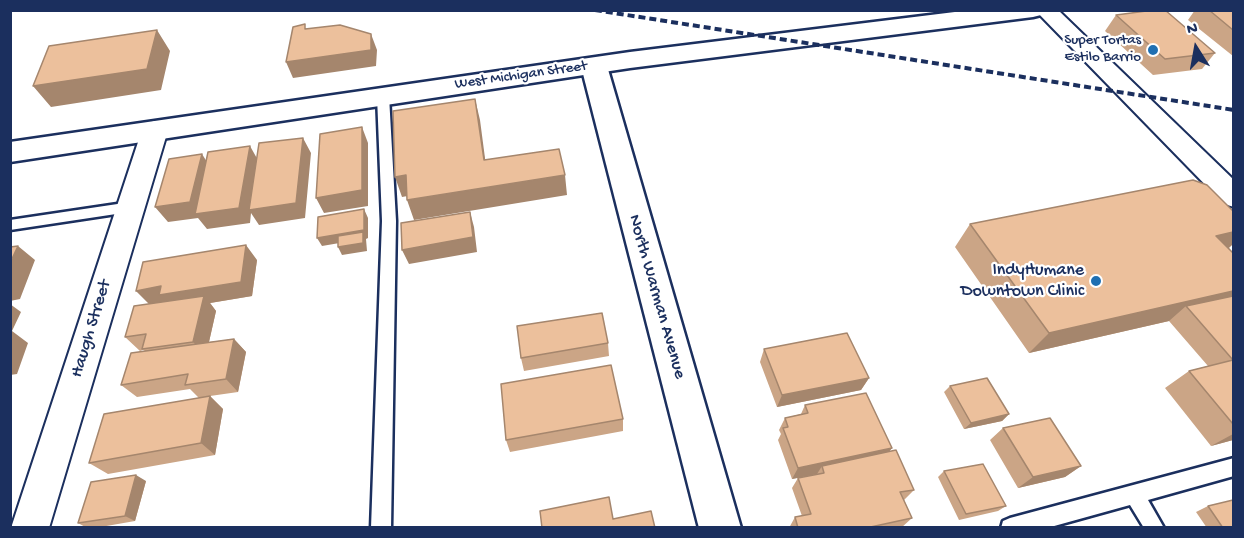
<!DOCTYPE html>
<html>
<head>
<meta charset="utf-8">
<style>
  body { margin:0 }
  #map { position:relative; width:1244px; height:538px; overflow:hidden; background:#fff; font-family:"Gochi Hand",sans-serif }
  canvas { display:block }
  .frame { position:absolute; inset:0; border:12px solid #1b2f5e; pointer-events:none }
  .north { position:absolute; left:1166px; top:18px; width:60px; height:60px; -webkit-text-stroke:4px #fff; paint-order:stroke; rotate:349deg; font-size:16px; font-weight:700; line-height:24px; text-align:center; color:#1b2f5e }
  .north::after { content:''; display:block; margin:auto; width:21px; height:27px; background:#1b2f5e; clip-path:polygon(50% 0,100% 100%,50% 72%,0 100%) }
</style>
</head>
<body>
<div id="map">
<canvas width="1244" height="538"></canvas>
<div class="frame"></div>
<div class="north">N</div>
</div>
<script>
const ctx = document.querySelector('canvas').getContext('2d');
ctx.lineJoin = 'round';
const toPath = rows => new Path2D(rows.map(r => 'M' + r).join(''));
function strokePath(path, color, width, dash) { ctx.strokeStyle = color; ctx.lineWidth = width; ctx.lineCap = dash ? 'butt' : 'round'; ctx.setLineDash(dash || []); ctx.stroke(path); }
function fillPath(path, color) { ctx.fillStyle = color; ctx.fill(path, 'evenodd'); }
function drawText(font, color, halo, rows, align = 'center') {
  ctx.font = font + ' "Gochi Hand",sans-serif'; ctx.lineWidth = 4.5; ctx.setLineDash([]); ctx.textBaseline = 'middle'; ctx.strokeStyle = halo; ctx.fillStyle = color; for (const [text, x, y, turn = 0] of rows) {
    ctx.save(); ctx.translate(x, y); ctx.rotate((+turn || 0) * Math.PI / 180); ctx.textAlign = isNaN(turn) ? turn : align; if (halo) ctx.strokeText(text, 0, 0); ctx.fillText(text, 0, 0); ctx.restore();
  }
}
const service = toPath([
  [383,92,389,96,396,221,391,528,371,528,382,221,377,96,383,92],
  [131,202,138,207,136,211,10,230,10,220,131,202],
  [1234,458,1234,476,1148,500,1164,528,1144,528,1130,505,1047,528,1001,528,1003,521,1010,518,1234,458]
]);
const minor = toPath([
  [1035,10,1058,10,1234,180,1234,207,1224,204,1035,10],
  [155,121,164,124,168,130,49,528,11,528,142,130,146,124,155,121]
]);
const tertiary = toPath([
  [594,58,603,60,607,66,741,528,699,528,581,66,585,60,594,58]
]);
const secondary = toPath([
  [971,10,1044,10,1041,15,1033,17,630,68,10,162,10,142,630,52,971,10]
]);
strokePath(service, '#1b2f5e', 5);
strokePath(minor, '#1b2f5e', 4);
strokePath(tertiary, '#1b2f5e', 5);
strokePath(secondary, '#1b2f5e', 5);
fillPath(service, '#fff');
fillPath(minor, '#fff');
fillPath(tertiary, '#fff');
fillPath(secondary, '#fff');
strokePath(toPath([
  [595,10,1234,110]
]), '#1b2f5e', 4, [7, 4]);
fillPath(toPath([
  [1195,10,1233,10,1233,56,1188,20],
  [1116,15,1215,53,1202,69,1153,75,1105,31],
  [1233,211,1233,244,1229,248,1233,253,1233,440,1211,446,1165,388,1189,371,1208,366,1169,321,1029,353,955,247,970,224],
  [257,260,252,296,210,303,216,311,209,342,234,339,246,352,238,392,210,396,223,409,215,455,108,474,89,463,199,398,190,389,137,397,121,385,145,351,143,350,140,351,125,337,149,304],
  [608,343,609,356,524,371,521,358],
  [764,349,869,378,861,390,777,407,760,362],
  [950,386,1009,414,1002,421,964,429,944,392],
  [805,405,892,448,889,452,914,490,904,500,912,518,901,528,789,528,795,517,802,516,792,488,798,478,817,474,792,479,778,440,781,434,779,430,785,418,801,414],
  [623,419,623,431,510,452,506,440],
  [1003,428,1081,466,1065,477,1018,488,990,440],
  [944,471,1006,506,998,511,959,520,938,477],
  [146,481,135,521,95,528,87,528,78,523],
  [1208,506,1233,528,1207,528,1196,512]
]), '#cba586');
fillPath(toPath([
  [157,30,170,51,161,90,51,107,33,86],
  [371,34,377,50,376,66,293,78,286,62],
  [475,99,480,120,488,181,484,160],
  [362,127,368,143,368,206,324,213,316,198],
  [303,138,311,153,305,218,259,225,251,213,250,223,207,229,198,218,168,222,155,207,202,154,212,170,250,146,259,162],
  [406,175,413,195,402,197,395,177],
  [565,175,567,195,414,220,407,200],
  [364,209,368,218,368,238,366,239,367,251,342,255,338,247,363,239,322,246,317,238],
  [470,212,474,227,477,252,409,264,402,250],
  [1233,232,1233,244,1225,251,1216,236],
  [246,245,257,260,252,296,210,303,216,311,206,355,193,342,150,305,136,291],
  [18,246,35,260,20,299,10,301,10,263],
  [1233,291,1233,307,1186,306,1169,321,1029,353,1049,333],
  [10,304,21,312,12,331,28,343,17,374,10,375],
  [234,339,246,352,238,392,226,379],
  [869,378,861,390,777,407,782,395],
  [210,396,223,409,215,455,201,443],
  [1009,414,1002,421,964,429,971,423],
  [1233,434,1233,440,1211,446],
  [892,448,883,459,822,466,817,474,792,479,798,468],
  [1081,466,1065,477,1018,488,1033,477],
  [136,475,146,481,135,521,125,516]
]), '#a5866d');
const building = toPath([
  [1154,10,1165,10,1215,53,1165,59,1116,15,1154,10],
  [1209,10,1233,10,1233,30,1209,10],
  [305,24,305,29,340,25,371,34,371,50,286,62,293,27,305,24],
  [157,30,147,69,33,86,49,46,157,30],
  [475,99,484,160,559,149,565,175,407,200,406,175,395,177,393,111,475,99],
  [362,127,362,190,316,198,320,134,362,127],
  [303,138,296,203,249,210,259,143,303,138],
  [250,146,239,208,195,214,208,152,250,146],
  [202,154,190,202,155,207,169,159,202,154],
  [1193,180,1207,185,1233,211,1233,232,1216,236,1233,253,1233,291,1049,333,970,224,1193,180],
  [364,209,364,230,317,238,318,217,364,209],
  [470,212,473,237,402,250,401,223,470,212],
  [363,232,363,243,338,247,338,236,363,232],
  [246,245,241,282,159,295,161,286,136,291,143,262,246,245],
  [18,246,10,263,10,247,18,246],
  [204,296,193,342,142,349,146,334,125,337,134,306,204,296],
  [1233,296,1233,360,1186,306,1233,296],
  [602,313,608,343,521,358,517,326,602,313],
  [847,333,869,378,782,395,764,349,847,333],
  [234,339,226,379,185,385,188,374,121,385,131,353,234,339],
  [1233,360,1233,424,1189,371,1233,360],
  [611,365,623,419,506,440,501,384,611,365],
  [987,378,1009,414,971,423,950,386,987,378],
  [866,393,892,448,798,468,783,428,788,427,785,418,808,413,805,405,866,393],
  [210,396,201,443,89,463,104,414,210,396],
  [1050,418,1081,466,1033,477,1003,428,1050,418],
  [896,450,914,490,900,492,912,518,866,528,798,528,795,517,811,514,798,478,824,473,822,466,896,450],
  [983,464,1006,506,966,514,944,471,983,464],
  [136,475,125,516,78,523,91,482,136,475],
  [609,497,613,519,651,511,655,528,542,528,540,511,609,497],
  [1233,500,1233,527,1223,528,1208,506,1233,500]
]);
fillPath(building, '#ecc09c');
strokePath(building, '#a5866d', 1.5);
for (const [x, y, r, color] of [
  [1153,50,6,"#1f6fb2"],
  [1096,281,6,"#1f6fb2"]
]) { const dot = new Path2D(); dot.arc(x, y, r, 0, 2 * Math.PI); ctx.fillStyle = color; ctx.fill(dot); strokePath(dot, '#fff', 2); }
drawText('15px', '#1b2f5e', '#fff', [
  ["Super Tortas",1141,41],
  ["Estilo Barrio",1141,58]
], 'right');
drawText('15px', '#1b2f5e', '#fff', [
  ["West Michigan Street",521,76,-8]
]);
drawText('18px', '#1b2f5e', '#fff', [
  ["IndyHumane",1084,271],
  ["Downtown Clinic",1084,292]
], 'right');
drawText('18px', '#1b2f5e', '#fff', [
  ["North Warman Avenue",656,297,74],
  ["Haugh Street",92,329,-73]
]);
</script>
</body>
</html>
